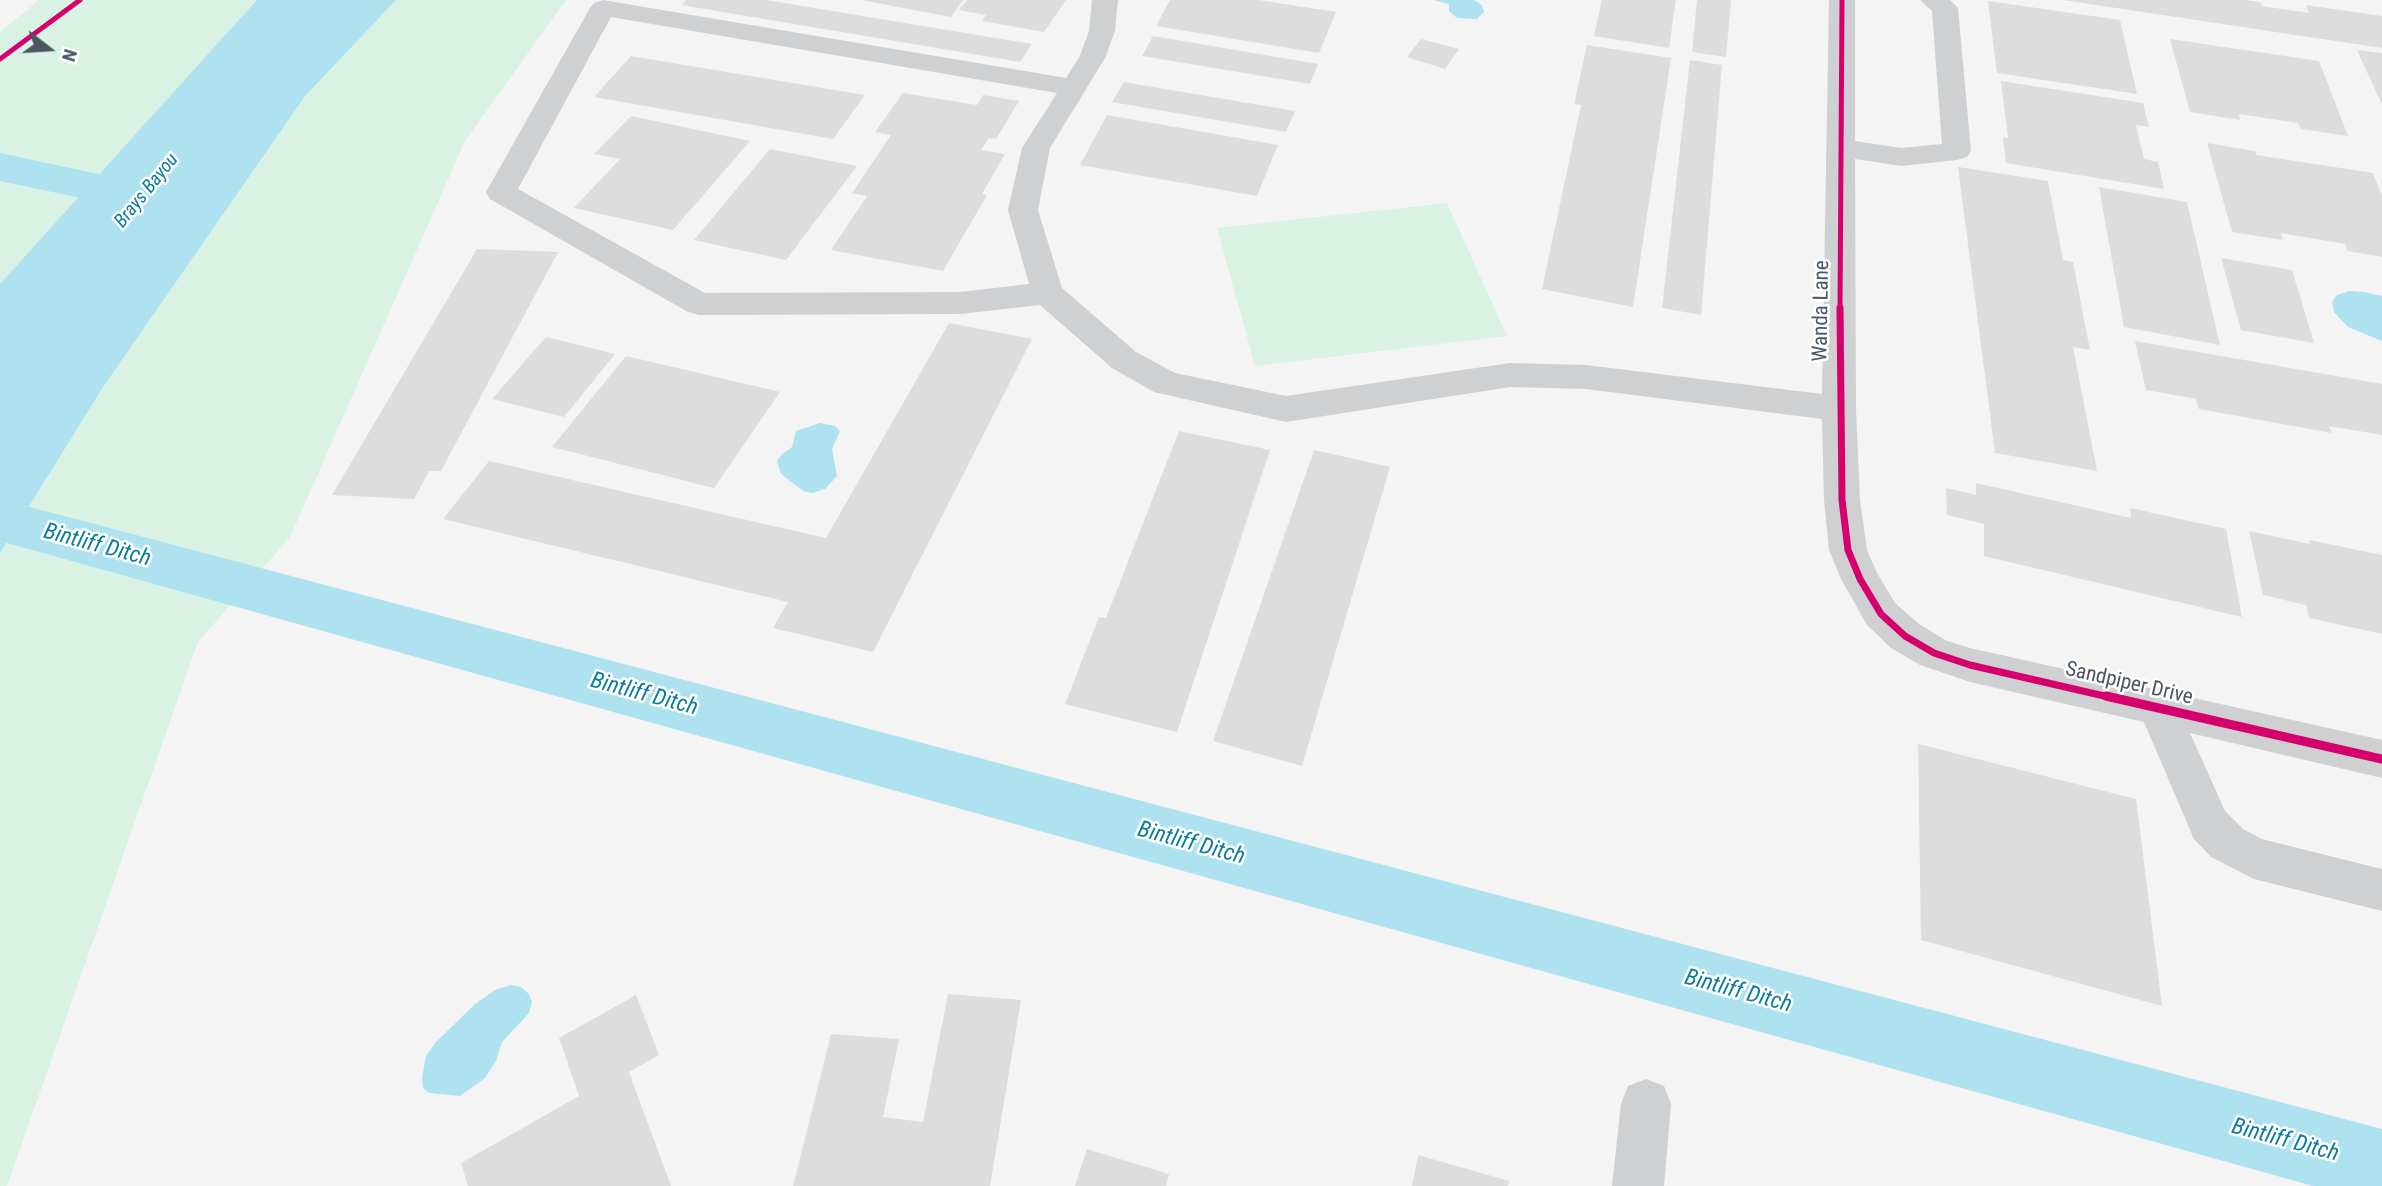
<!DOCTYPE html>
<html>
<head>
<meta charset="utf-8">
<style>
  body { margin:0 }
  #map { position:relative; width:2382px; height:1186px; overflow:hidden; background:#f4f4f4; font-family:"Roboto Condensed",sans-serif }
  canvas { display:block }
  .north { position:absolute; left:14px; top:14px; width:70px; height:70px; -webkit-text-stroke:5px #fff; paint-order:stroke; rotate:107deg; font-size:19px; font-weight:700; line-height:28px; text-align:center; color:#4a5661 }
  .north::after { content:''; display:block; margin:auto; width:24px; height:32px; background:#4a5661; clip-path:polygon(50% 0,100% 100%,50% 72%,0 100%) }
</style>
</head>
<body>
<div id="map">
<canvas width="2382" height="1186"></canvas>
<div class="north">N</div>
</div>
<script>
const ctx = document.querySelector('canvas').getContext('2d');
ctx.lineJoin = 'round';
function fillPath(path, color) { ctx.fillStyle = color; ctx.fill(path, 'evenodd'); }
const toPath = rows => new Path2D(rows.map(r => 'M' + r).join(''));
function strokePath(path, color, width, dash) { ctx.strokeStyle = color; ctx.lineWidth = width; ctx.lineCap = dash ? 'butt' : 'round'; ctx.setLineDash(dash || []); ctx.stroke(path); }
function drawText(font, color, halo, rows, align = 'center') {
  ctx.font = font + ' "Roboto Condensed",sans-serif'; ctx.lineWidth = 5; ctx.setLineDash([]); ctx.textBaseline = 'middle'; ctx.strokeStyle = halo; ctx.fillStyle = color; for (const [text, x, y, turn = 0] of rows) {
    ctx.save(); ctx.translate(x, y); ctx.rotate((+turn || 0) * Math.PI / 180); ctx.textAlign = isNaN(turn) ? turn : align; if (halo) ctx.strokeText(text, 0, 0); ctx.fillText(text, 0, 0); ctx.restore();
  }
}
fillPath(toPath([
  [39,0,566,0,465,141,290,537,198,642,7,1186,0,1186,0,32],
  [1447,203,1507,336,1255,366,1217,228]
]), '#d9f2e3');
fillPath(toPath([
  [257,0,396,0,305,96,103,387,0,553,0,284],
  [1433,0,1474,0,1482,5,1484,12,1477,19,1457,18,1449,11,1449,4],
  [2364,292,2382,296,2382,341,2348,327,2334,312,2332,302,2337,295,2349,291],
  [820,423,835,426,840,431,832,449,837,476,825,489,812,493,803,491,781,474,777,461,782,454,792,447,796,431],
  [511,985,521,987,529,994,532,1002,529,1013,502,1042,496,1061,485,1078,460,1096,429,1093,423,1088,422,1078,426,1056,435,1043,474,1005,495,990]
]), '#aee2f0');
fillPath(toPath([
  [0,153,154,186,160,196,154,206,138,210,0,181,0,153],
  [0,499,2382,1129,2382,1186,2313,1186,0,541,0,499]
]), '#aee2f0');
fillPath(toPath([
  [686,0,766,0,1032,44,1020,62,681,5],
  [861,0,963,0,951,17],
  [967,0,1066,0,1044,32,982,21,986,15,959,10],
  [1170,0,1259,0,1336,12,1319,53,1156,26],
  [1602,0,1676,0,1669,48,1594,36],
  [1697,0,1731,0,1726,57,1692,52],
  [2063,0,2244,0,2260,2,2262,6,2309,13,2306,5,2382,16,2382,48],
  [1988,1,2120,20,2137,94,1997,73],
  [1153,36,1318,64,1310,84,1142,56],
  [1421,39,1459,49,1445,69,1407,57],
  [2170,39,2319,61,2348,136,2301,129,2298,123,2239,114,2240,120,2190,112],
  [1587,45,1671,58,1633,307,1542,289,1581,105,1574,104],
  [2357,50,2382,53,2382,105],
  [631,56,865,95,833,139,594,97],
  [1690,60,1722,65,1701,315,1662,308],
  [2001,81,2143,103,2149,127,2136,125,2144,159,2158,162,2164,189,2006,163,2003,137,2008,138],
  [1124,82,1295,111,1286,132,1112,102],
  [903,93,977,105,983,95,1019,101,996,139,989,138,981,150,1005,154,982,194,987,195,943,271,831,250,867,196,852,193,891,135,875,132],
  [1107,115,1278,145,1257,196,1080,165],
  [631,116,750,141,673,230,574,208,620,159,594,154],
  [2207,143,2255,151,2256,155,2373,173,2382,196,2382,257,2348,251,2345,244,2281,233,2283,240,2232,232],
  [770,149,857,166,786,260,694,240],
  [1958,167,2048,181,2063,260,2073,262,2090,350,2073,347,2097,471,1995,453],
  [2099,187,2187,202,2220,345,2124,327],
  [477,249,558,252,441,471,429,471,414,499,332,495],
  [2221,258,2292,270,2314,343,2241,330],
  [949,323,1032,339,873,652,773,628,788,602,443,519,489,461,826,538],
  [546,337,615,354,564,417,492,399],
  [2135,341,2382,384,2382,435,2329,426,2332,433,2199,409,2196,399,2146,390],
  [626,356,780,392,714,488,552,447],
  [1179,431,1270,450,1177,732,1065,704,1099,617,1106,618],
  [1314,450,1390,467,1302,766,1213,741],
  [1976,483,2131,518,2130,508,2226,529,2242,617,1984,556,1984,524,1947,515,1946,488,1976,495],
  [2249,531,2310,544,2309,540,2382,555,2382,634,2309,618,2306,605,2263,595],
  [1918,744,2136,799,2162,1006,1921,940],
  [948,994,1021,1000,990,1186,793,1186,831,1034,899,1039,883,1117,923,1122],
  [636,995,659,1055,629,1072,671,1186,468,1186,461,1163,579,1096,559,1038],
  [1087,1149,1169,1174,1166,1186,1075,1186],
  [1418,1155,1509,1181,1508,1186,1412,1186]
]), '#ddddde');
fillPath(toPath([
  [603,0,1066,78,1079,58,1089,31,1092,0,1118,0,1115,31,1105,58,1050,148,1038,210,1062,288,1136,352,1175,373,1286,396,1510,363,1586,365,1822,394,1829,0,1855,0,1855,141,1901,148,1942,144,1932,11,1920,0,1950,0,1958,8,1971,151,1967,157,1957,160,1901,166,1855,159,1856,409,1860,500,1867,550,1877,573,1895,603,1919,624,1947,641,1970,648,2382,740,2382,778,2190,733,2225,811,2243,829,2262,839,2382,869,2382,911,2254,879,2211,857,2194,839,2144,722,1970,682,1920,665,1891,648,1867,625,1841,579,1829,550,1824,500,1822,419,1586,389,1510,387,1286,422,1154,392,1112,368,1040,305,960,314,699,315,688,312,490,199,486,192,590,8,594,3,603,0],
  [611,17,1057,93,1022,148,1008,210,1029,284,960,292,705,293,518,189,611,17],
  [1646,1079,1664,1086,1671,1104,1664,1186,1612,1186,1621,1104,1628,1086,1646,1079]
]), '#ced0d2');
strokePath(toPath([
  [0,59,80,0],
  [1840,309,1842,0]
]), '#d6006c', 5);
strokePath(toPath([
  [1840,308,1842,500,1848,550,1860,579,1881,614,1905,636,1934,653,1970,665,2113,698]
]), '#d6006c', 7);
strokePath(toPath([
  [2106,696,2382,759]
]), '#d6006c', 9);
drawText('italic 19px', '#0c7c9b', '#fff', [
  ["Brays Bayou",147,191,-51]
]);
drawText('21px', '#4a5661', '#fff', [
  ["Wanda Lane",1822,311,-89],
  ["Sandpiper Drive",2129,684,13]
]);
drawText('italic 23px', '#0c7c9b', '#fff', [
  ["Bintliff Ditch",97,546,15],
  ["Bintliff Ditch",644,695,15],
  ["Bintliff Ditch",1191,844,15],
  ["Bintliff Ditch",1738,992,15],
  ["Bintliff Ditch",2285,1141,15]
]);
</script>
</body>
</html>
